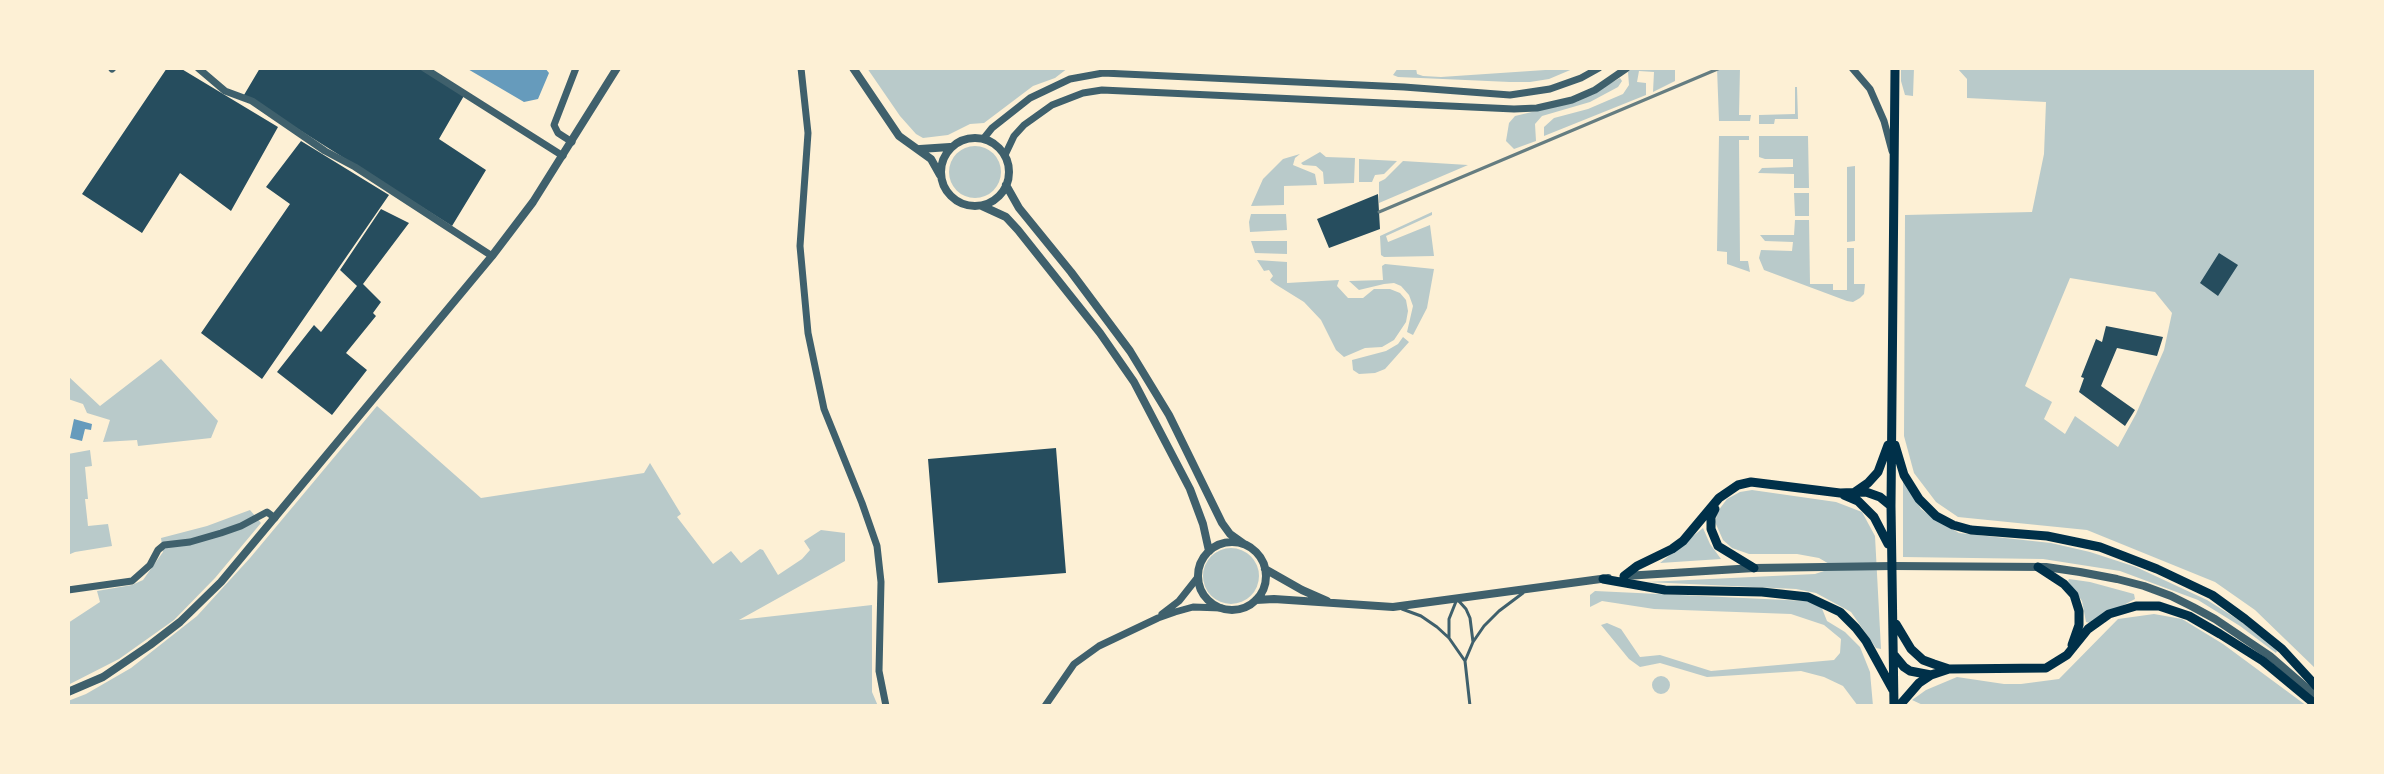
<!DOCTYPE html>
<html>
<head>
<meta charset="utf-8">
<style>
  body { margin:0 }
  #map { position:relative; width:2384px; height:774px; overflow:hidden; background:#fdf0d5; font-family:"Noto Serif",serif }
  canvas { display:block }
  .frame { position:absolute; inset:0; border:70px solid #fdf0d5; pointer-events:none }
</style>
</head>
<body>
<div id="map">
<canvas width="2384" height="774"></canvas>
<div class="frame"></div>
</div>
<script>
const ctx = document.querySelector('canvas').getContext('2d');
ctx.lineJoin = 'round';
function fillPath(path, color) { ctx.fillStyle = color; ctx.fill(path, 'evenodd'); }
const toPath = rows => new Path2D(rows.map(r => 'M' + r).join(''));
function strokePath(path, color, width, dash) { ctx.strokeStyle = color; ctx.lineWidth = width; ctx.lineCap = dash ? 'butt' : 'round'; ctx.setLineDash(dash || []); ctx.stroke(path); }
fillPath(toPath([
  [867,68,1068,68,1055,78,1033,86,984,123,970,124,948,135,923,138,916,134,900,116],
  [1398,68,1416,68,1417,74,1423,76,1441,77,1575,68,1549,79,1530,82,1510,82,1398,77,1393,75],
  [1632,68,1675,68,1675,81,1653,92,1654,72,1639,71,1637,82,1646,83,1646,95,1544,136,1544,127,1554,118,1588,109,1623,94,1629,85,1628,72],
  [1717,68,1740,68,1739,115,1751,115,1750,121,1719,121],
  [1901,68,1914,68,1913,96,1905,95,1901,81],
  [1957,68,2316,68,2316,669,2255,610,2215,582,2087,530,1958,517,1936,502,1914,473,1904,436,1905,215,2032,212,2044,154,2046,102,1967,98,1967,79],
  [2070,278,2155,292,2172,313,2164,350,2136,414,2118,447,2075,416,2065,434,2044,419,2052,402,2025,386],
  [1620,78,1622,81,1618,87,1590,102,1542,116,1535,124,1536,141,1514,149,1506,141,1509,123,1515,116,1578,101],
  [1795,87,1797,87,1798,119,1775,119,1774,124,1759,124,1759,115,1795,114],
  [1719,136,1749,136,1749,140,1739,140,1740,261,1748,261,1750,272,1727,264,1727,252,1717,251],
  [1759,136,1808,136,1809,188,1794,188,1794,174,1758,173,1762,168,1793,167,1793,159,1765,159,1759,157],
  '949 172a26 26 0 1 1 52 0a26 26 0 1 1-52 0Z',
  [1320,152,1326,157,1355,158,1354,183,1324,184,1323,172,1316,166,1303,165,1301,163],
  [1300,154,1295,158,1293,165,1315,174,1317,185,1284,186,1284,205,1251,206,1263,179,1283,159],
  [1359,159,1397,161,1384,174,1375,175,1372,182,1359,182],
  [1403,161,1468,165,1379,203,1379,182,1385,179],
  [1855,166,1855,241,1847,242,1847,167],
  [1794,193,1809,193,1809,216,1795,216],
  [1432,212,1432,215,1386,236,1388,242,1430,225,1434,256,1384,257,1381,255,1380,236],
  [1251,214,1286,214,1287,230,1250,232,1249,222],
  [1795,220,1809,220,1810,284,1833,284,1833,290,1847,290,1847,248,1854,248,1854,284,1865,284,1864,294,1860,298,1853,302,1847,301,1764,270,1759,258,1761,250,1792,251,1793,242,1765,241,1760,235,1794,235],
  [1251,241,1287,241,1287,254,1255,253],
  [1257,260,1287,262,1287,283,1339,280,1337,286,1348,298,1363,298,1374,289,1390,289,1400,293,1406,300,1408,311,1406,322,1394,340,1382,347,1365,348,1344,357,1336,350,1321,320,1304,302,1275,284,1270,280,1273,276,1269,270,1264,271],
  [1385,264,1434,269,1427,308,1413,335,1407,332,1413,306,1409,295,1401,286,1394,283,1384,284,1359,290,1349,281,1383,280,1382,266],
  [1403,337,1409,342,1385,369,1375,373,1359,374,1353,370,1352,360,1386,351,1398,344],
  [161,359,218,421,211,438,138,446,137,440,103,442,110,420,87,413,83,404,68,399,68,376,100,406],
  [377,406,481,498,644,473,650,463,681,514,677,517,713,564,731,551,741,563,760,549,763,550,778,575,802,559,810,550,804,541,821,530,845,533,845,561,739,620,872,605,872,692,878,706,68,706,68,701,86,694,131,668,197,616,250,558],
  [90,450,92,466,85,467,88,499,85,499,88,526,108,524,112,546,75,552,68,555,68,454],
  [1903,479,1921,509,1933,518,1959,533,2051,543,2090,552,2136,567,2207,600,2242,622,2277,651,2276,653,2240,626,2198,600,2120,571,2043,559,1903,557],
  [1752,490,1836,502,1862,512,1875,536,1881,649,1876,648,1851,612,1816,593,1796,589,1647,582,1815,574,1824,571,1831,565,1819,558,1797,554,1749,554,1732,548,1723,540,1715,522,1718,511,1727,499,1740,492],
  [250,510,261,523,215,578,174,620,119,659,68,685,68,623,100,602,97,591,132,585,143,580,163,552,161,538,207,526],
  [1703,528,1710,544,1721,559,1660,563],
  '1203 576a28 28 0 1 1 56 0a28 28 0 1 1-56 0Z',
  [2069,579,2090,582,2134,594,2135,599,2090,623,2086,622,2082,601,2068,581],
  [1595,591,1807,601,1821,606,1827,621,1845,632,1860,647,1870,672,1873,706,1858,706,1843,686,1824,677,1801,671,1707,677,1660,663,1640,667,1629,659,1601,625,1607,623,1621,629,1640,657,1660,655,1711,671,1834,660,1840,653,1841,639,1824,625,1791,614,1654,609,1602,601,1590,607,1590,595],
  [2154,614,2182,619,2223,644,2307,706,1925,706,1912,700,1926,690,1957,677,2004,684,2021,684,2059,679,2118,619],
  '1652 685a9 9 0 1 1 18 0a9 9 0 1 1-18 0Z'
]), '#b9caca');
fillPath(toPath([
  [466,68,545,68,549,73,538,99,524,102],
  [74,419,92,424,91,430,85,429,82,441,70,438]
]), '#669bbc');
fillPath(toPath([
  [167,68,180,68,278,127,231,211,180,173,142,233,82,194],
  [260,68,419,68,465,94,439,139,486,170,452,226,244,95],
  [301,141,389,195,262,379,201,333,290,204,266,187],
  [1378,194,1380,229,1329,248,1317,219],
  [381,209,409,223,363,284,381,302,373,313,376,316,346,353,367,370,332,415,277,372,314,325,321,332,357,286,340,270],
  [2219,253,2238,265,2218,296,2200,283],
  [2106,326,2163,337,2157,356,2117,348,2101,386,2135,410,2125,426,2079,392,2084,378,2081,377,2096,339,2102,342],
  [1056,448,1066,573,938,583,928,459]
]), '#264d5e');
strokePath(toPath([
  [1402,609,1421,616,1437,627,1449,638,1465,661],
  [1449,638,1449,619,1457,599,1466,609,1470,618,1473,642],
  [1470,706,1465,661,1473,642,1484,626,1499,611,1523,593]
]), '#3f606c', 3);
strokePath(toPath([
  [198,68,225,91,252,101,325,151,355,167,492,256],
  [424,68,563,156],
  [801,68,808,133,800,246,808,333,824,409,862,503,877,546,881,582,879,671,886,706],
  [1852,68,1870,89,1884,121,1892,151],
  [112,69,113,68],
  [984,138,992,128,1030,98,1070,79,1103,73,1404,87,1510,95,1550,89,1581,78,1599,68],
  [572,142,558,133,554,125,576,68],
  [1005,155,1014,136,1024,125,1052,105,1083,93,1102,90,1514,109,1537,108,1572,100,1595,90,1627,68],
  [68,590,132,581,150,565,158,550,164,545,190,542,221,533,241,526,267,512,275,518],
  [1162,614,1179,601,1198,577],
  [1045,706,1074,664,1099,646,1158,618,1175,612,1193,607,1221,608]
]), '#3f606c', 7);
strokePath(toPath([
  [853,68,899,136,931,159,940,175],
  '941 172a34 34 0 1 1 68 0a34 34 0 1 1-68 0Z',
  [920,149,950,147],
  [1006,185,1019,208,1071,272,1130,351,1169,415,1222,523,1230,534,1244,544],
  [982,206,1006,217,1018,230,1100,333,1134,382,1190,489,1203,524,1209,551],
  '1198 576a34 34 0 1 1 68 0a34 34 0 1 1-68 0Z',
  [1265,569,1302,590,1327,601],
  [1625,576,1754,568,1893,566,2046,567,2080,572,2117,579,2144,586,2171,596,2193,607,2215,619,2270,656,2316,696],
  [1256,600,1274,599,1393,607,1608,578],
  [68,692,103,677,150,645,180,622,221,582,492,256,533,202,617,68]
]), '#3f606c', 8);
strokePath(toPath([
  [1895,445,1904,475,1919,499,1936,516,1953,525,1971,530,2047,536,2100,547,2157,569,2212,595,2245,619,2282,649,2316,686],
  [1855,492,1868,483,1878,472,1888,445],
  [1844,495,1858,501,1874,517,1888,544],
  [1715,509,1711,517,1711,529,1718,546,1754,568],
  [2038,567,2064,584,2074,595,2079,611,2079,625,2072,645],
  [1624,576,1637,566,1672,549,1683,541,1719,498,1738,485,1751,482,1840,493,1866,492,1880,497,1891,506],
  [1603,579,1665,590,1762,592,1808,597,1840,612,1856,628,1866,641,1893,690],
  [1896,624,1911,649,1923,660,1934,664,1949,669,2046,668,2067,655,2088,629,2109,614,2136,606,2159,606,2189,616,2220,634,2263,661,2316,705],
  [1894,655,1904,667,1910,671,1931,675],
  [1894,706,1891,506,1895,68],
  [1899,706,1919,683,1931,675,1949,669]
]), '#003049', 9);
strokePath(toPath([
  [1379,212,1720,68]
]), '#657d81', 3);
</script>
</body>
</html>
